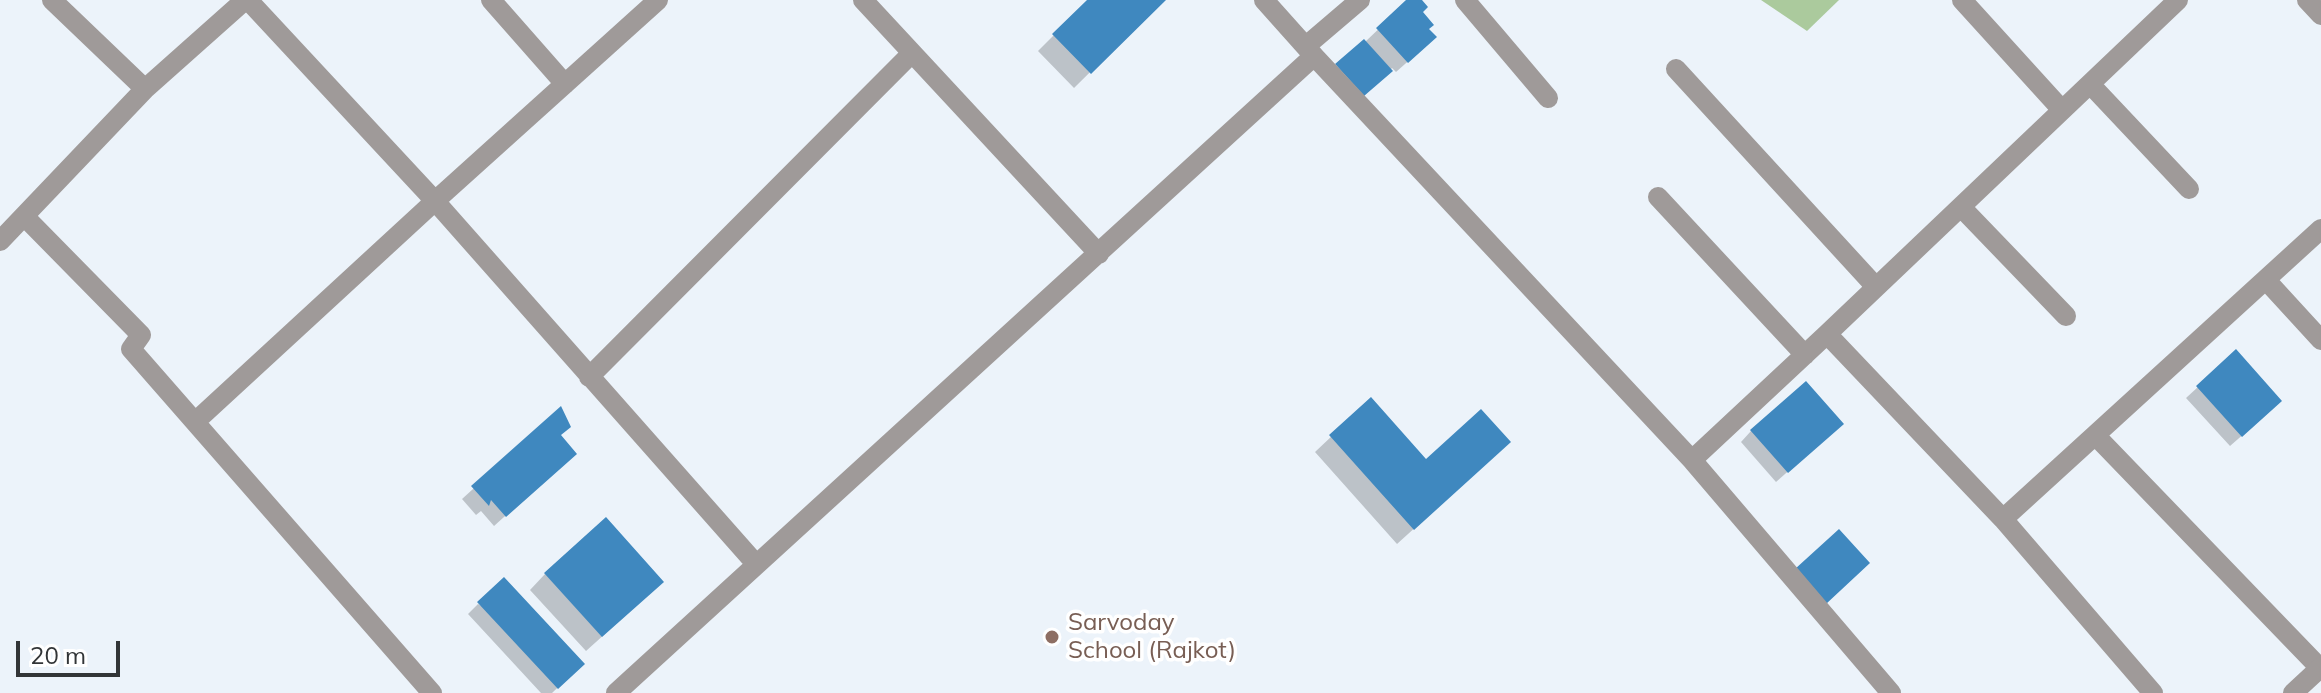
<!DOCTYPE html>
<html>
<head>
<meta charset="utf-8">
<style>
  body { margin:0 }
  #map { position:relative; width:2321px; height:693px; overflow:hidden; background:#ecf3fa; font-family:Mulish,sans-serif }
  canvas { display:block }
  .scale { position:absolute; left:16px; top:641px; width:104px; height:36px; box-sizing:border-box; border:4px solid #323537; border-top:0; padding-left:10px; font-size:24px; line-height:28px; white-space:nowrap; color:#323537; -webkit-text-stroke:6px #fff; paint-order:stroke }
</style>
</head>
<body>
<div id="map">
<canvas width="2321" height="693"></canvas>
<div class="scale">20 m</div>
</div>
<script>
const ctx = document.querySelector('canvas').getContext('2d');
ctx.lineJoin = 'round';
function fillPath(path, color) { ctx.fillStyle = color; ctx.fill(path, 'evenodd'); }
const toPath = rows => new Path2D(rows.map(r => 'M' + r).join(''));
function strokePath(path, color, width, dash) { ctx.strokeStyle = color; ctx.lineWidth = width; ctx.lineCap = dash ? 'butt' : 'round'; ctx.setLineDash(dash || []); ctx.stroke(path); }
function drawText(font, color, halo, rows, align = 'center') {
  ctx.font = font + ' Mulish,sans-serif'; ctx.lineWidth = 7; ctx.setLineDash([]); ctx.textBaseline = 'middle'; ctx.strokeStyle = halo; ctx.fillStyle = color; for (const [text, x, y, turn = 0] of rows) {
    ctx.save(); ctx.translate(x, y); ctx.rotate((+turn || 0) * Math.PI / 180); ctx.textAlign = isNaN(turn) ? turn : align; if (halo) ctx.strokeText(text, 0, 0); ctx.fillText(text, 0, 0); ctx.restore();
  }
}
fillPath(toPath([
  [1761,0,1839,0,1807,31]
]), '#abca9d');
fillPath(toPath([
  [1089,0,1163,0,1074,88,1038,51],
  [1409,0,1419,0,1420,12,1426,30,1423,48,1396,72,1392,68,1379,82,1365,42],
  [2236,352,2269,412,2230,446,2186,398],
  [1370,400,1426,461,1493,457,1397,544,1315,452],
  [560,410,559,436,563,464,494,526,481,511,476,515,462,499],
  [1751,431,1830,434,1776,482,1741,442],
  [545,574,646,597,586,651,530,590],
  [478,604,582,664,552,693,541,693,468,614]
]), '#0003');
fillPath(toPath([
  [1087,0,1166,0,1091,74,1052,34],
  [1406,0,1422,0,1428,7,1423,12,1434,25,1429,29,1437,37,1408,63,1376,28],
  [1364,39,1393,71,1364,96,1335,64],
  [2236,349,2282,401,2242,437,2196,386],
  [1806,381,1844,424,1788,473,1750,430],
  [1371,397,1426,459,1481,409,1511,442,1414,530,1329,435],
  [561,406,571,427,561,435,577,454,506,517,491,500,489,506,471,486],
  [606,517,664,582,602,637,544,573],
  [1839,529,1870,563,1826,604,1795,569],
  [504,577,585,664,558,689,477,602]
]), '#3f88bf');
strokePath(toPath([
  [52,0,145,89],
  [248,0,435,201,756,564],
  [491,0,565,84],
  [863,0,1099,254],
  [1264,0,1314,56],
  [1465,0,1548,98],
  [1962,0,2062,110],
  [2307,0,2321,15],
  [1306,46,1360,0],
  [1676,69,1876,287],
  [2090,84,2189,189],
  [1658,197,1805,355],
  [1961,207,2066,316],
  [24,216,141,335,131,349,432,693],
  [0,241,145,89,245,0],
  [2266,280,2321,340],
  [1827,334,2003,519,2153,693],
  [589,377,912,53],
  [196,421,435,201,658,0],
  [2095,435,2320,668],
  [1692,460,1827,334,2178,0],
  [2003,519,2321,229],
  [616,693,1314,56,1692,460,1891,693]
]), '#9f9a99', 20);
strokePath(toPath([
  [2293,693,2321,667]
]), '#9f9a99', 20);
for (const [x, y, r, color] of [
  [1052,637,8,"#8d6e63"]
]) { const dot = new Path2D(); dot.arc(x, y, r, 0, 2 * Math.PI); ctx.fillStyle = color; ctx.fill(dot); strokePath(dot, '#fff', 3); }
drawText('24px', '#785e54', '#fff', [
  ["Sarvoday",1068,623],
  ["School (Rajkot)",1068,651]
], 'left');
</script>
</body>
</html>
